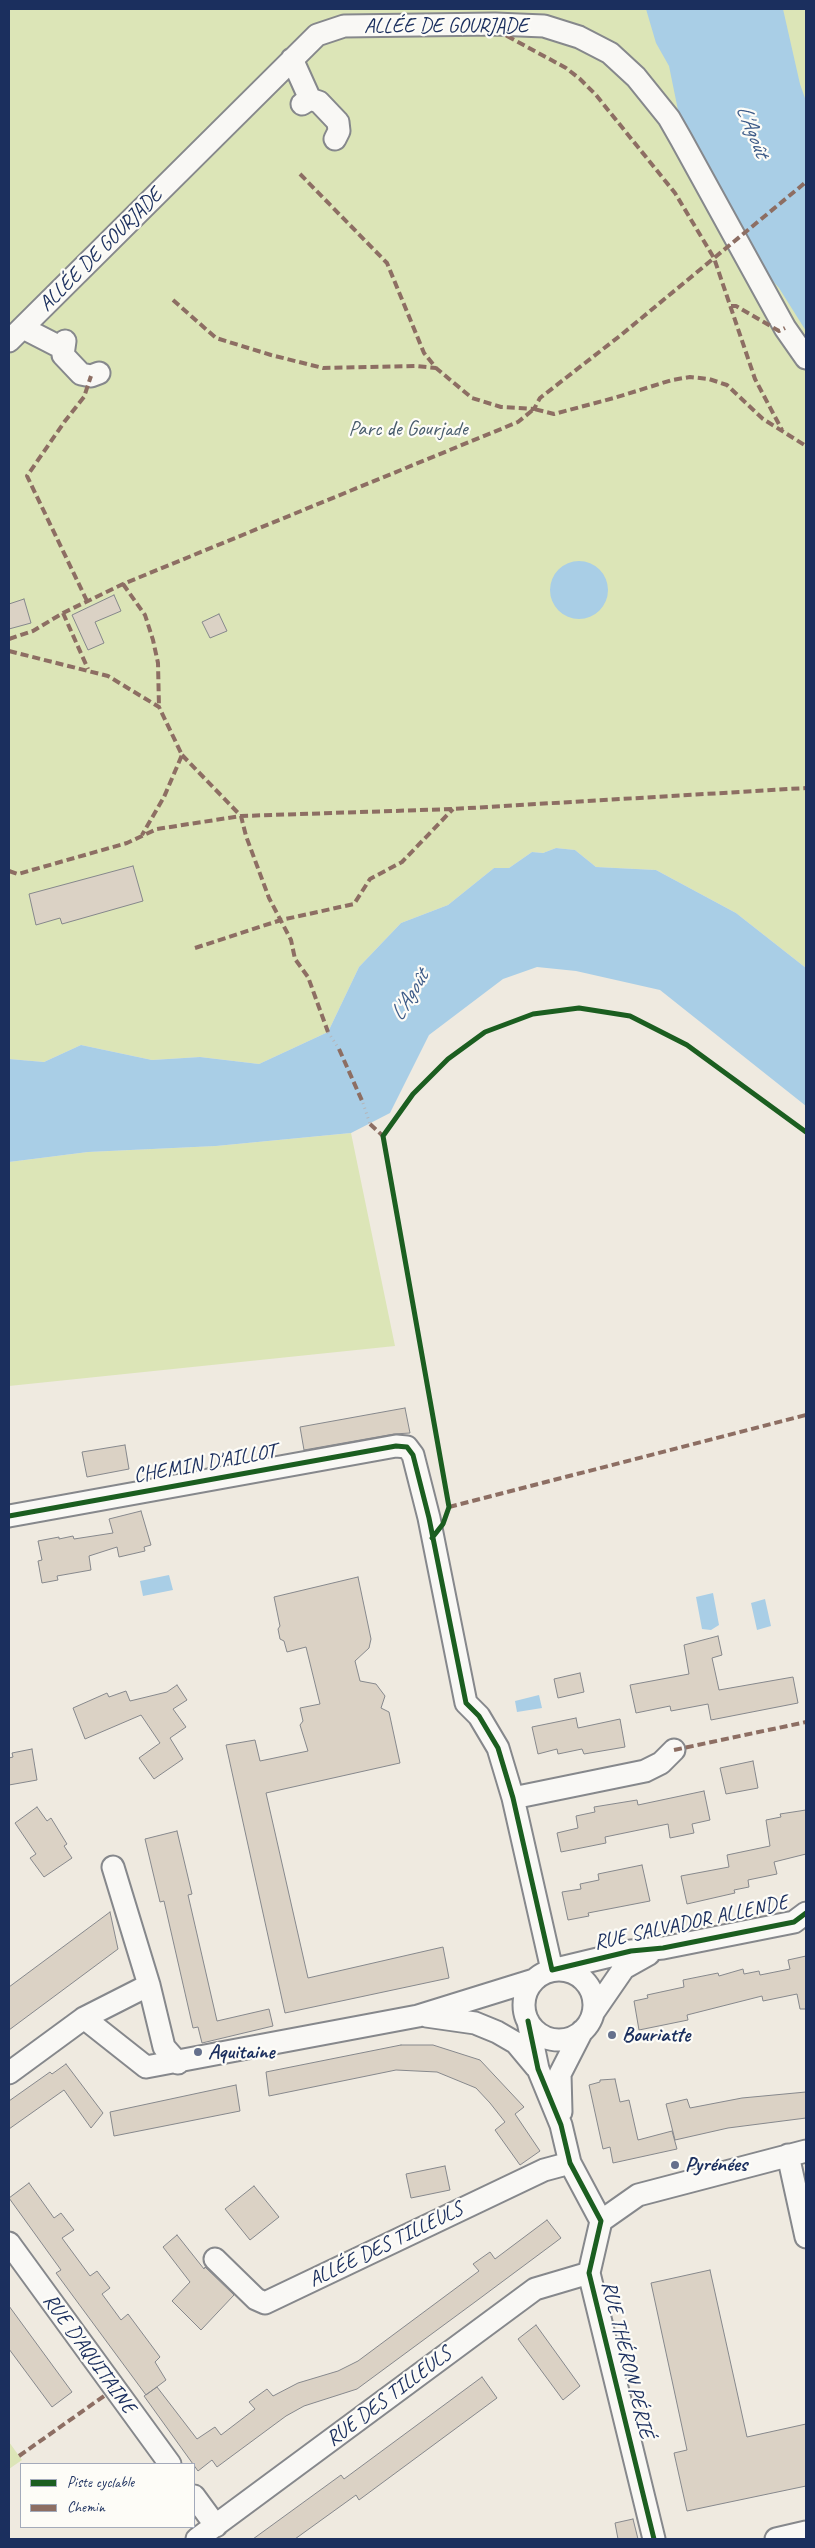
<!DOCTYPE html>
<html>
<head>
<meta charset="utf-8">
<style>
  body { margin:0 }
  #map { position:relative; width:815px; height:2548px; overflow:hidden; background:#efeae0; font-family:Caveat,sans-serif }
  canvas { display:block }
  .frame { position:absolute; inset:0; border:10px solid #1b2f5e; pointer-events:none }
  .legend { position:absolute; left:20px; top:2463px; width:175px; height:65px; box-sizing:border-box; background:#fdfcf7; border:1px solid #a3aaba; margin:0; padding:6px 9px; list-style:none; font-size:15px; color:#1b2f5e }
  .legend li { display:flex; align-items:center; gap:10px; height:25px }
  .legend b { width:25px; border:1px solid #a3aaba }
</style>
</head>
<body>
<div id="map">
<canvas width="815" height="2548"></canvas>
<div class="frame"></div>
<ul class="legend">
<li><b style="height:6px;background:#1b5e20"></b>Piste cyclable</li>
<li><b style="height:6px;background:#8d6e63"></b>Chemin</li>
</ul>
</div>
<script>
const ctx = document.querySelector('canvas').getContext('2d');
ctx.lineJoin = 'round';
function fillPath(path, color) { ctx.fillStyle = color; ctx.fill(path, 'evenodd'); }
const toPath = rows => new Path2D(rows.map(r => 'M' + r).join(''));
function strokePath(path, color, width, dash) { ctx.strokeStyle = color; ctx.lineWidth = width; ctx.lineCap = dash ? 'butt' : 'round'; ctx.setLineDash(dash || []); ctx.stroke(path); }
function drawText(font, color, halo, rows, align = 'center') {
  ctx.font = font + ' Caveat,sans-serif'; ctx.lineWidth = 4.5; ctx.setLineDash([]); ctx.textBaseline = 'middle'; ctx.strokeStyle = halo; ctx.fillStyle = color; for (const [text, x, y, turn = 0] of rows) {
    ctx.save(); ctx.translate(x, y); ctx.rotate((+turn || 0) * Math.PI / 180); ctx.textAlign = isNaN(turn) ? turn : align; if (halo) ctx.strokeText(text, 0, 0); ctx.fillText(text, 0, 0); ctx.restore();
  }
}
fillPath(toPath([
  [9,9,806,9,806,968,736,913,656,870,596,867,575,850,556,848,543,853,532,852,509,868,494,868,448,905,401,923,359,967,328,1032,259,1064,200,1057,152,1060,81,1045,44,1062,9,1059],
  [351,1133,395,1346,9,1386,9,1162,88,1152,216,1146],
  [9,2442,22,2460,9,2469]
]), '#dce5b7');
fillPath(toPath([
  [646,9,783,9,800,84,806,101,806,331,779,288,745,250,680,120,669,66,656,43],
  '550 590a29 29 0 1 1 58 0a29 29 0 1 1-58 0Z',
  [556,848,575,850,596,867,656,870,736,913,806,968,806,1106,660,990,576,971,537,967,503,979,429,1035,390,1113,351,1133,216,1146,88,1152,9,1162,9,1059,44,1062,81,1045,152,1060,200,1057,259,1064,328,1032,359,967,401,923,448,905,494,868,509,868,532,852,543,853],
  [169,1575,173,1590,143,1596,140,1581],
  [713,1593,719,1625,711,1630,702,1629,696,1597],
  [765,1599,771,1626,757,1630,751,1603],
  [539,1695,542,1708,517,1712,515,1701]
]), '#a9cee6');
const building = toPath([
  [114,595,121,611,95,622,104,643,88,650,72,615,114,595],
  [24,599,31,623,9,629,9,604,24,599],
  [219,614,227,631,210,638,202,622,219,614],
  [133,866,143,901,62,924,60,918,36,925,29,894,133,866],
  [405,1408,410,1433,394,1434,304,1450,300,1427,405,1408],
  [125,1445,129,1469,87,1477,82,1452,125,1445],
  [141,1511,151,1545,144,1547,145,1551,119,1557,117,1547,89,1556,91,1570,57,1576,58,1580,42,1583,38,1561,42,1560,38,1541,59,1537,59,1539,73,1536,74,1539,113,1533,109,1519,141,1511],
  [358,1577,371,1639,369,1648,355,1661,360,1681,376,1684,385,1696,381,1708,389,1712,400,1763,266,1793,308,1978,443,1947,449,1978,285,2013,226,1745,255,1740,260,1761,308,1751,300,1725,303,1721,300,1708,320,1704,306,1647,287,1652,284,1641,280,1639,278,1629,280,1626,274,1597,358,1577],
  [718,1636,722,1655,712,1658,719,1690,793,1677,798,1703,711,1720,708,1704,671,1711,670,1706,636,1713,630,1685,689,1674,684,1645,718,1636],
  [580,1673,584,1692,558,1698,554,1679,580,1673],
  [177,1685,187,1700,173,1709,186,1727,170,1738,183,1759,154,1779,139,1758,160,1743,141,1715,85,1739,73,1708,107,1693,109,1697,126,1691,130,1701,167,1692,177,1685],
  [576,1718,578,1728,620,1719,625,1747,584,1754,582,1749,558,1754,557,1749,538,1754,532,1727,576,1718],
  [32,1749,37,1780,9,1785,9,1758,13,1757,12,1753,32,1749],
  [753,1761,758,1788,726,1794,720,1768,753,1761],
  [704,1791,710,1820,692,1824,694,1833,670,1838,668,1824,605,1837,606,1843,561,1852,557,1833,578,1828,576,1816,595,1812,594,1807,637,1800,638,1805,704,1791],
  [37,1807,47,1821,51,1818,67,1844,64,1846,72,1858,44,1877,30,1858,36,1854,15,1823,37,1807],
  [806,1810,806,1854,774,1862,777,1874,748,1880,749,1887,734,1890,735,1893,687,1904,681,1876,729,1867,727,1855,770,1846,766,1820,781,1817,780,1814,806,1810],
  [177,1831,192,1894,188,1895,217,2021,269,2009,273,2026,202,2043,198,2027,193,2028,164,1901,160,1902,145,1839,177,1831],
  [642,1865,650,1901,588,1913,589,1916,568,1920,562,1892,581,1889,580,1884,599,1880,598,1874,642,1865],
  [110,1912,118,1949,9,2030,9,1987,110,1912],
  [806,1956,806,2009,800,2009,797,1994,763,2001,762,1996,687,2015,688,2020,639,2030,634,2001,648,1998,647,1995,684,1987,683,1980,718,1973,719,1976,743,1969,744,1974,759,1971,760,1975,790,1969,788,1960,806,1956],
  [401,2045,433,2045,480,2060,524,2107,515,2114,540,2151,520,2165,495,2130,505,2122,490,2103,476,2088,437,2072,396,2070,269,2096,266,2072,401,2045],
  [66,2064,103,2113,91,2128,64,2090,9,2129,9,2101,50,2072,52,2074,66,2064],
  [615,2079,620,2102,629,2100,638,2140,672,2131,677,2149,613,2163,610,2147,603,2149,589,2085,600,2082,600,2080,615,2079],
  [236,2085,240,2111,114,2136,110,2112,236,2085],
  [806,2092,806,2118,728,2128,675,2140,666,2104,687,2099,690,2108,742,2098,806,2092],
  [445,2166,450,2190,411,2198,406,2174,445,2166],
  [29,2183,54,2218,61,2213,74,2230,62,2238,90,2276,97,2271,110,2288,102,2294,121,2320,128,2314,160,2357,155,2362,166,2380,146,2395,56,2273,61,2270,9,2198,29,2183],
  [254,2186,279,2217,250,2240,225,2209,254,2186],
  [547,2220,561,2238,475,2302,357,2389,304,2406,286,2416,217,2467,212,2460,198,2471,144,2396,157,2387,197,2439,215,2427,221,2435,255,2409,249,2402,267,2389,273,2396,298,2383,338,2371,358,2361,479,2271,473,2264,490,2252,495,2259,547,2220],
  [177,2235,204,2269,205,2267,234,2295,201,2330,172,2301,190,2282,163,2247,177,2235],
  [710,2270,747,2437,806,2424,806,2486,687,2511,674,2453,687,2450,651,2283,710,2270],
  [9,2306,72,2392,52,2407,9,2349,9,2306],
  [536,2325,580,2386,563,2400,518,2339,536,2325],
  [482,2377,497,2398,359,2500,356,2495,295,2539,253,2539,341,2475,344,2479,482,2377],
  [633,2519,638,2539,618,2539,615,2523,633,2519]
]);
fillPath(building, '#dbd2c5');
strokePath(building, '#86888c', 1);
const minor = toPath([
  [292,59,310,99],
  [302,104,310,99,319,102,338,122,339,131,335,139],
  [23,328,62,348],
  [9,341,317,35,344,26,495,24,544,26,579,37,610,53,636,77,669,118,681,139,785,328,806,358],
  [65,341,63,355,81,374,91,376,99,373],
  [9,1516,396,1446,407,1447,413,1455,429,1518,466,1703,479,1716,498,1748,513,1798,552,1970,631,1951,663,1948,794,1922,806,1913],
  [513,1798,645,1771,661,1763,674,1750],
  [113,1867,149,1985,164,2047,178,2063],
  '524 2005a35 35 0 1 1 70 0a35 35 0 1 1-70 0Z',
  [593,2013,624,1968,649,1954],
  [426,2016,475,2023,497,2032,516,2043,536,2067],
  [84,2018,146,2067,418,2016,534,1980],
  [528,2021,538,2069,561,2125,570,2163,601,2221,589,2273,654,2539],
  [9,2073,84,2018,149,1985],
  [561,2112,560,2074,582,2031],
  [788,2155,806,2237],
  [601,2221,638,2195,806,2151],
  [9,2243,170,2464],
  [215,2259,256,2299,265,2303,544,2170,570,2163],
  [194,2496,216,2526],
  [197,2539,535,2289,589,2273],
  [776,2539,806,2532]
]);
strokePath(minor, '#86888c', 25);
strokePath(toPath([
  [328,1032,339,1049],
  [363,1103,370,1124]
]), '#b4b6ba', 3, [1, 4]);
strokePath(minor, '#f9f8f5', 21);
strokePath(toPath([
  [506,24,507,36,566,68,580,79,596,95,675,193,714,258,755,379,782,430],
  [300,174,387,263,424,353,436,368,472,398,501,407,534,409,540,398,621,335,806,182],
  [173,300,216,338,271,355,323,368,417,366,436,368],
  [731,306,736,306,779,331,785,328],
  [123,584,145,615,153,640,158,663,159,707],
  [87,601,27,476,65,421,84,397,91,376],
  [63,613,88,669],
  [9,639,33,631,63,613,123,584,518,422,534,409,554,414,614,398,672,380,690,377,709,379,727,385,763,419,806,446],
  [9,651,108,676,159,707,182,755,164,797,142,835],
  [182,755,241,816,246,836,269,898,291,940,295,959,308,977,328,1032],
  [9,871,18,874,127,843,157,829,241,816,453,809,806,788],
  [195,948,281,920,354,904,370,879,402,862,453,809],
  [339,1049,363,1103],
  [370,1124,383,1136],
  [449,1507,806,1415],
  [674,1750,806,1722],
  [19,2456,114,2389]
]), '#8d6e63', 4, [8, 4]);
strokePath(toPath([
  [9,1516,396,1446,407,1447,413,1455,429,1518,466,1703,479,1716,498,1748,513,1798,552,1970,631,1951,663,1948,794,1922,806,1913],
  [432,1538,443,1524,449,1507,383,1136,413,1094,448,1059,485,1032,533,1014,579,1008,630,1016,687,1045,806,1132],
  [528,2021,538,2069,561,2125,570,2163,601,2221,589,2273,654,2539]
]), '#1b5e20', 5);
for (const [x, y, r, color] of [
  [612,2035,5,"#65708c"],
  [198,2052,5,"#65708c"],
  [675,2165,5,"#65708c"]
]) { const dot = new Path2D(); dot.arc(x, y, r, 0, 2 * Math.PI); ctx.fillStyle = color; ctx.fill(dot); strokePath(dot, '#fdfcf7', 2); }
drawText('21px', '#1b2f5e', '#fdfcf7', [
  ["ALLÉE DE GOURJADE",446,26],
  ["ALLÉE DE GOURJADE",101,250,-45],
  ["CHEMIN D'AILLOT",205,1464,-10],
  ["RUE SALVADOR ALLENDE",691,1923,-12],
  ["ALLÉE DES TILLEULS",386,2245,-26],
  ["RUE D'AQUITAINE",89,2354,54],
  ["RUE THÉRON PÉRIÉ",627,2360,76],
  ["RUE DES TILLEULS",389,2397,-37]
]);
drawText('21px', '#485c6c', '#fdfcf7', [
  ["Parc de Gourjade",408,429]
]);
drawText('bold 21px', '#1b2f5e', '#fdfcf7', [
  ["Bouriatte",622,2035],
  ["Aquitaine",208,2052],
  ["Pyrénées",685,2165]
], 'left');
drawText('italic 22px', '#3d5b88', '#fdfcf7', [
  ["L'Agoût",752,131,68],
  ["L'Agoût",410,996,-59]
]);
</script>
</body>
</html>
